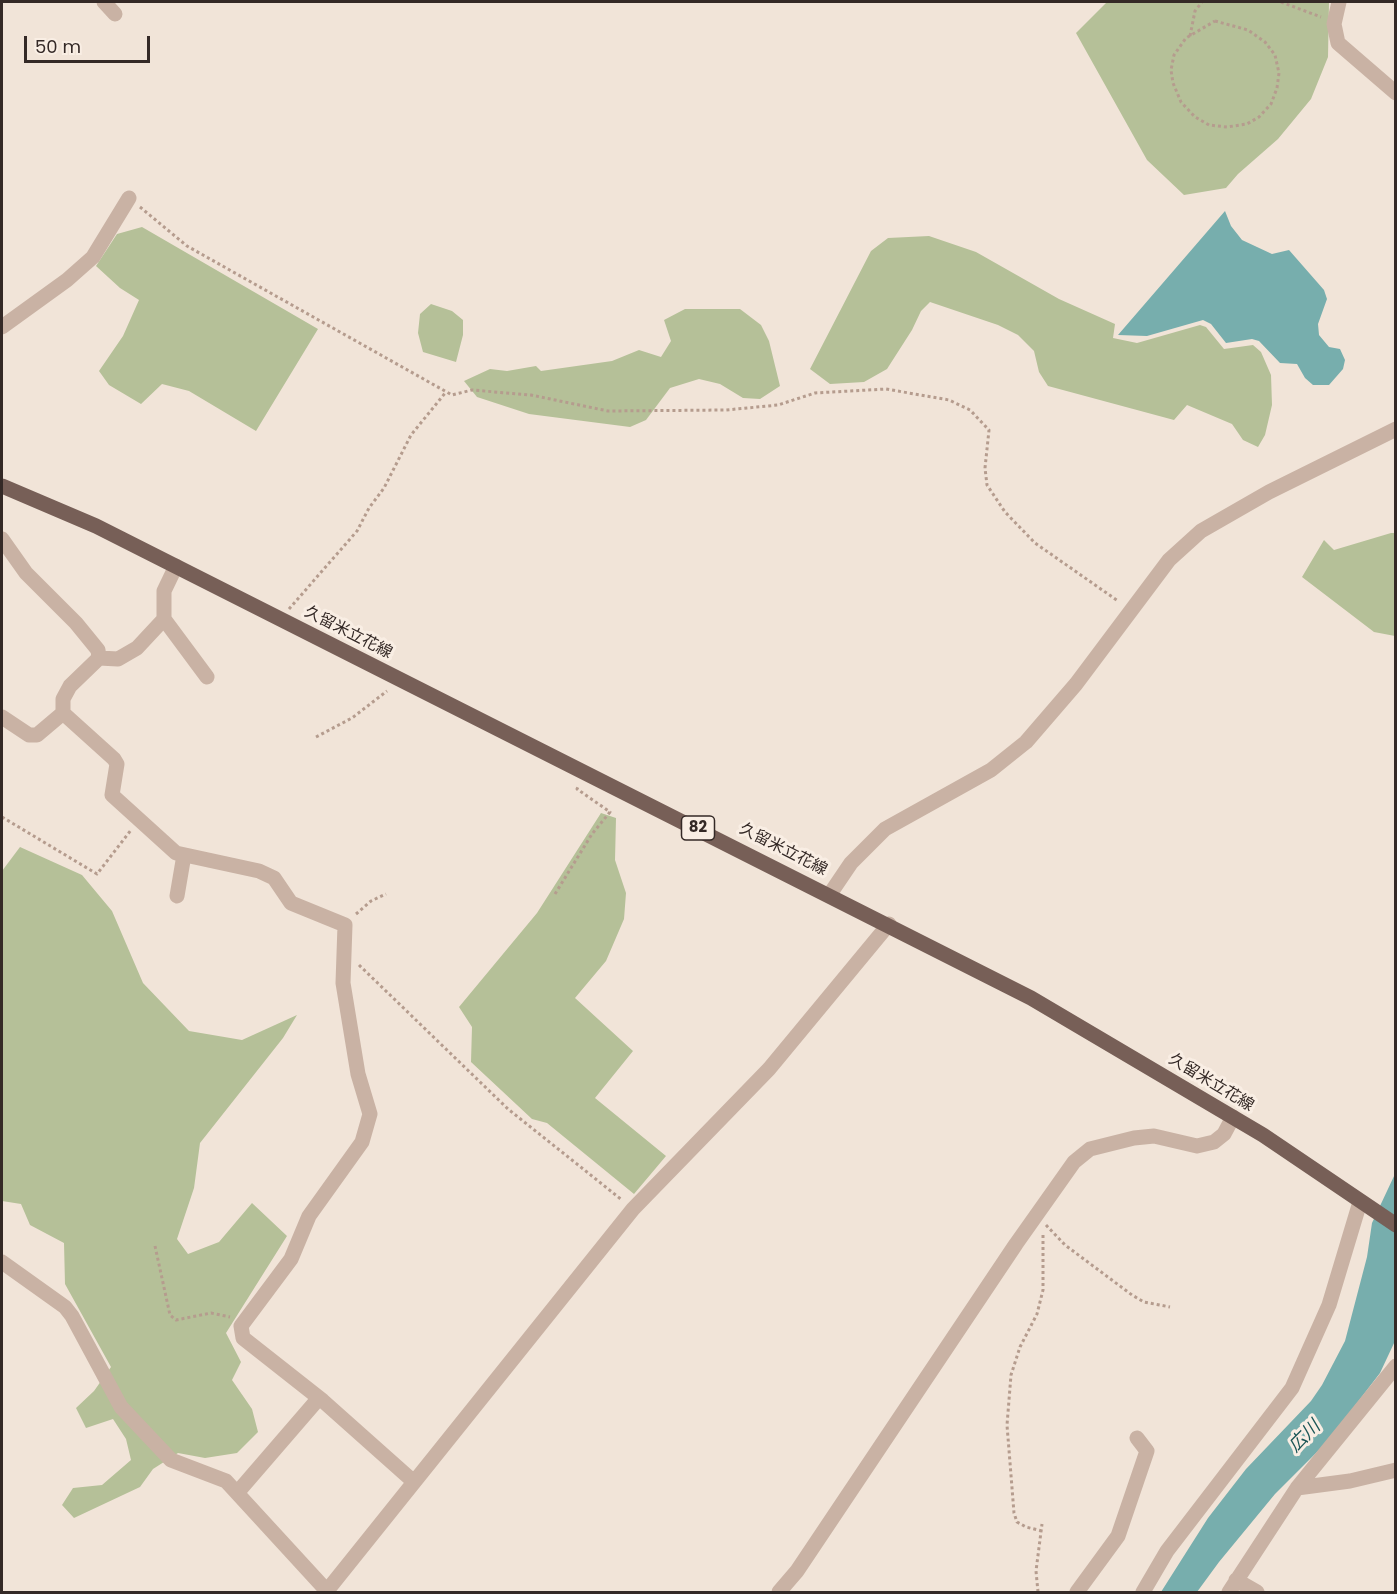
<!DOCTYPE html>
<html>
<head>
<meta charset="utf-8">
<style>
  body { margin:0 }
  #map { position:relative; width:1397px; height:1594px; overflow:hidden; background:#f1e4d8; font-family:Poppins,sans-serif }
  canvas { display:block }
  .frame { position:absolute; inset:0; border:3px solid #342926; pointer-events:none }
  .scale { position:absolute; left:24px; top:36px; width:126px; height:27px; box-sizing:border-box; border:3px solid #342926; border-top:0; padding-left:8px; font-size:18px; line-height:21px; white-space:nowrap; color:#342926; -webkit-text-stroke:4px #f9eee4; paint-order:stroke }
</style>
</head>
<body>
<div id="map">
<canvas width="1397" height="1594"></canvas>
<div class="frame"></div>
<div class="scale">50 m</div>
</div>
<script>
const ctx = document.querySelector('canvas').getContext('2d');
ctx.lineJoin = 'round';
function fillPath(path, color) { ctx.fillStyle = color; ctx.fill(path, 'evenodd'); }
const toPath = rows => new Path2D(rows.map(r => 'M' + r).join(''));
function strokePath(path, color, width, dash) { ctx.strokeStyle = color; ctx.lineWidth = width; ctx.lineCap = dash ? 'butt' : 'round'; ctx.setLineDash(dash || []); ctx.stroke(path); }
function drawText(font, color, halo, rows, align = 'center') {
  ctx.font = font + ' Poppins,"Noto Sans JP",sans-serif'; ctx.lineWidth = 6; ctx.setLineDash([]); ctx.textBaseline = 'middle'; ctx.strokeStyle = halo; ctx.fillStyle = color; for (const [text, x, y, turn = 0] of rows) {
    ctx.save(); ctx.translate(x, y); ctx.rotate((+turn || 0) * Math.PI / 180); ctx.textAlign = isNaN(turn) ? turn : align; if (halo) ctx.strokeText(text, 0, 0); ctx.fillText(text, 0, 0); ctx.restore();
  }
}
fillPath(toPath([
  [1107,2,1329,2,1328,57,1311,99,1278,139,1238,174,1226,188,1184,195,1147,160,1076,33],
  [142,227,318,329,256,431,189,391,162,384,141,404,109,385,99,371,123,336,139,300,120,288,96,266,117,234],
  [929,236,976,252,1059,299,1115,324,1113,338,1137,343,1200,325,1206,327,1224,349,1253,345,1261,352,1271,375,1272,405,1265,435,1258,447,1243,440,1232,424,1187,405,1174,420,1048,386,1039,372,1034,351,1018,335,998,325,930,302,921,311,912,330,887,369,864,382,830,384,810,369,871,251,888,238],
  [431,304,452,311,463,320,463,335,456,362,423,352,418,333,420,314],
  [685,309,740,309,761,325,769,341,780,386,760,399,743,398,720,384,699,379,670,388,646,420,630,427,529,414,477,397,464,381,490,369,507,371,536,366,541,371,612,361,639,350,661,357,671,341,664,320],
  [1391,533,1396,533,1395,636,1374,632,1302,577,1324,540,1334,550],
  [601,813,616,818,615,860,626,893,624,919,606,961,575,998,633,1051,595,1098,666,1156,634,1194,547,1123,532,1119,471,1062,472,1027,459,1007,537,913],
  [20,847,82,875,112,911,143,983,189,1031,242,1040,297,1015,283,1038,200,1143,194,1188,177,1239,188,1254,219,1242,252,1203,287,1236,226,1333,241,1362,232,1380,252,1409,258,1432,237,1453,205,1458,178,1453,153,1469,140,1487,74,1518,62,1505,73,1488,102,1485,131,1460,126,1439,113,1419,86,1428,76,1408,94,1391,111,1367,65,1284,64,1243,30,1225,21,1204,2,1201,2,871]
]), '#b5c098');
fillPath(toPath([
  [1225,211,1231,226,1242,240,1272,254,1289,250,1324,290,1327,299,1318,324,1319,335,1329,347,1340,349,1345,360,1343,369,1329,385,1313,385,1305,378,1297,364,1280,363,1259,341,1252,339,1226,343,1211,324,1203,320,1147,336,1118,335],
  [1395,1174,1395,1341,1380,1373,1328,1441,1275,1494,1219,1562,1197,1592,1161,1592,1208,1518,1246,1469,1311,1401,1322,1385,1345,1341,1367,1257,1372,1223]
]), '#77aead');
strokePath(toPath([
  [1281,2,1321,17],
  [1215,21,1248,30,1265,42,1275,55,1279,73,1277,88,1271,104,1259,117,1247,124,1227,127,1209,125,1195,117,1181,102,1173,83,1171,70,1174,55,1186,38,1215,21],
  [1190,36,1195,11,1202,2],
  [140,207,187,246,452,395,472,390,531,395,608,411,726,410,778,405,815,393,886,389,949,400,970,410,989,430,985,468,987,485,1005,512,1035,543,1118,601],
  [289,609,357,531,369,508,384,488,411,435,446,392],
  [316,737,352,718,387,691],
  [2,817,97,874,131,830],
  [555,894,592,834,610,812,577,789,579,785],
  [356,914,371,901,386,894],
  [359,965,508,1109,622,1200],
  [1046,1225,1065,1245,1132,1295,1144,1302,1170,1307],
  [155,1246,170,1315,176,1320,211,1313,230,1317],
  [1042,1531,1026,1527,1017,1522,1014,1513,1007,1425,1011,1375,1020,1347,1037,1314,1043,1290,1043,1232],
  [1038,1592,1036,1571,1042,1524]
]), '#b59c8e', 3, [3, 3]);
strokePath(toPath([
  [104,2,115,14],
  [1339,2,1334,24,1338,43,1396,93],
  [2,327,67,280,93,257,129,198],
  [2,539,26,573,76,623,98,650,99,658,70,686,63,699,63,713,114,759,117,764,112,795,176,853,259,871,274,878,291,903,345,925,343,983,358,1074,370,1114,362,1142,309,1216,291,1259,241,1326,243,1338,323,1401,414,1482],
  [176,566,164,591,164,619,207,677],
  [99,658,118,659,137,648,164,619],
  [2,717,29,735,37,735,63,713],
  [830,894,851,863,885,829,991,770,1026,742,1076,684,1169,560,1201,531,1269,492,1396,429],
  [177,896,184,855],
  [2,1262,65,1307,72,1316,121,1407,171,1460,226,1481,327,1591],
  [1297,1488,1350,1481,1396,1470],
  [237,1493,319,1398],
  [1236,1580,1257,1592],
  [326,1592,633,1209,769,1069,889,924],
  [779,1592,797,1571,1016,1244,1074,1162,1090,1149,1134,1138,1154,1136,1197,1146,1214,1142,1224,1134,1233,1117],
  [1077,1592,1118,1536,1147,1451,1137,1438],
  [1143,1592,1167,1551,1292,1388,1329,1305,1360,1202],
  [1229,1592,1297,1488,1396,1366]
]), '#c9b2a4', 15);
strokePath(toPath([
  [2,486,96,526,1031,998,1263,1135,1396,1225]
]), '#775f57', 15);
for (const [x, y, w] of [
  [698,828,33]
]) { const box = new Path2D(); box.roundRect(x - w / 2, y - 12, w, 24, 4.5); ctx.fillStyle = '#f9eee4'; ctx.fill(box); strokePath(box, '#342926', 1.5); }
drawText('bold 15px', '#342926', null, [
  ["82",698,828]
]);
drawText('16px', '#342926', '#f9eee4', [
  ["久留米立花線",348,633,27],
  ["久留米立花線",783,850,27],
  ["久留米立花線",1211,1083,31]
]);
drawText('italic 18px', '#1b5656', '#f9eee4', [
  ["広川",1305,1437,-45]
]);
</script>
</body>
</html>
